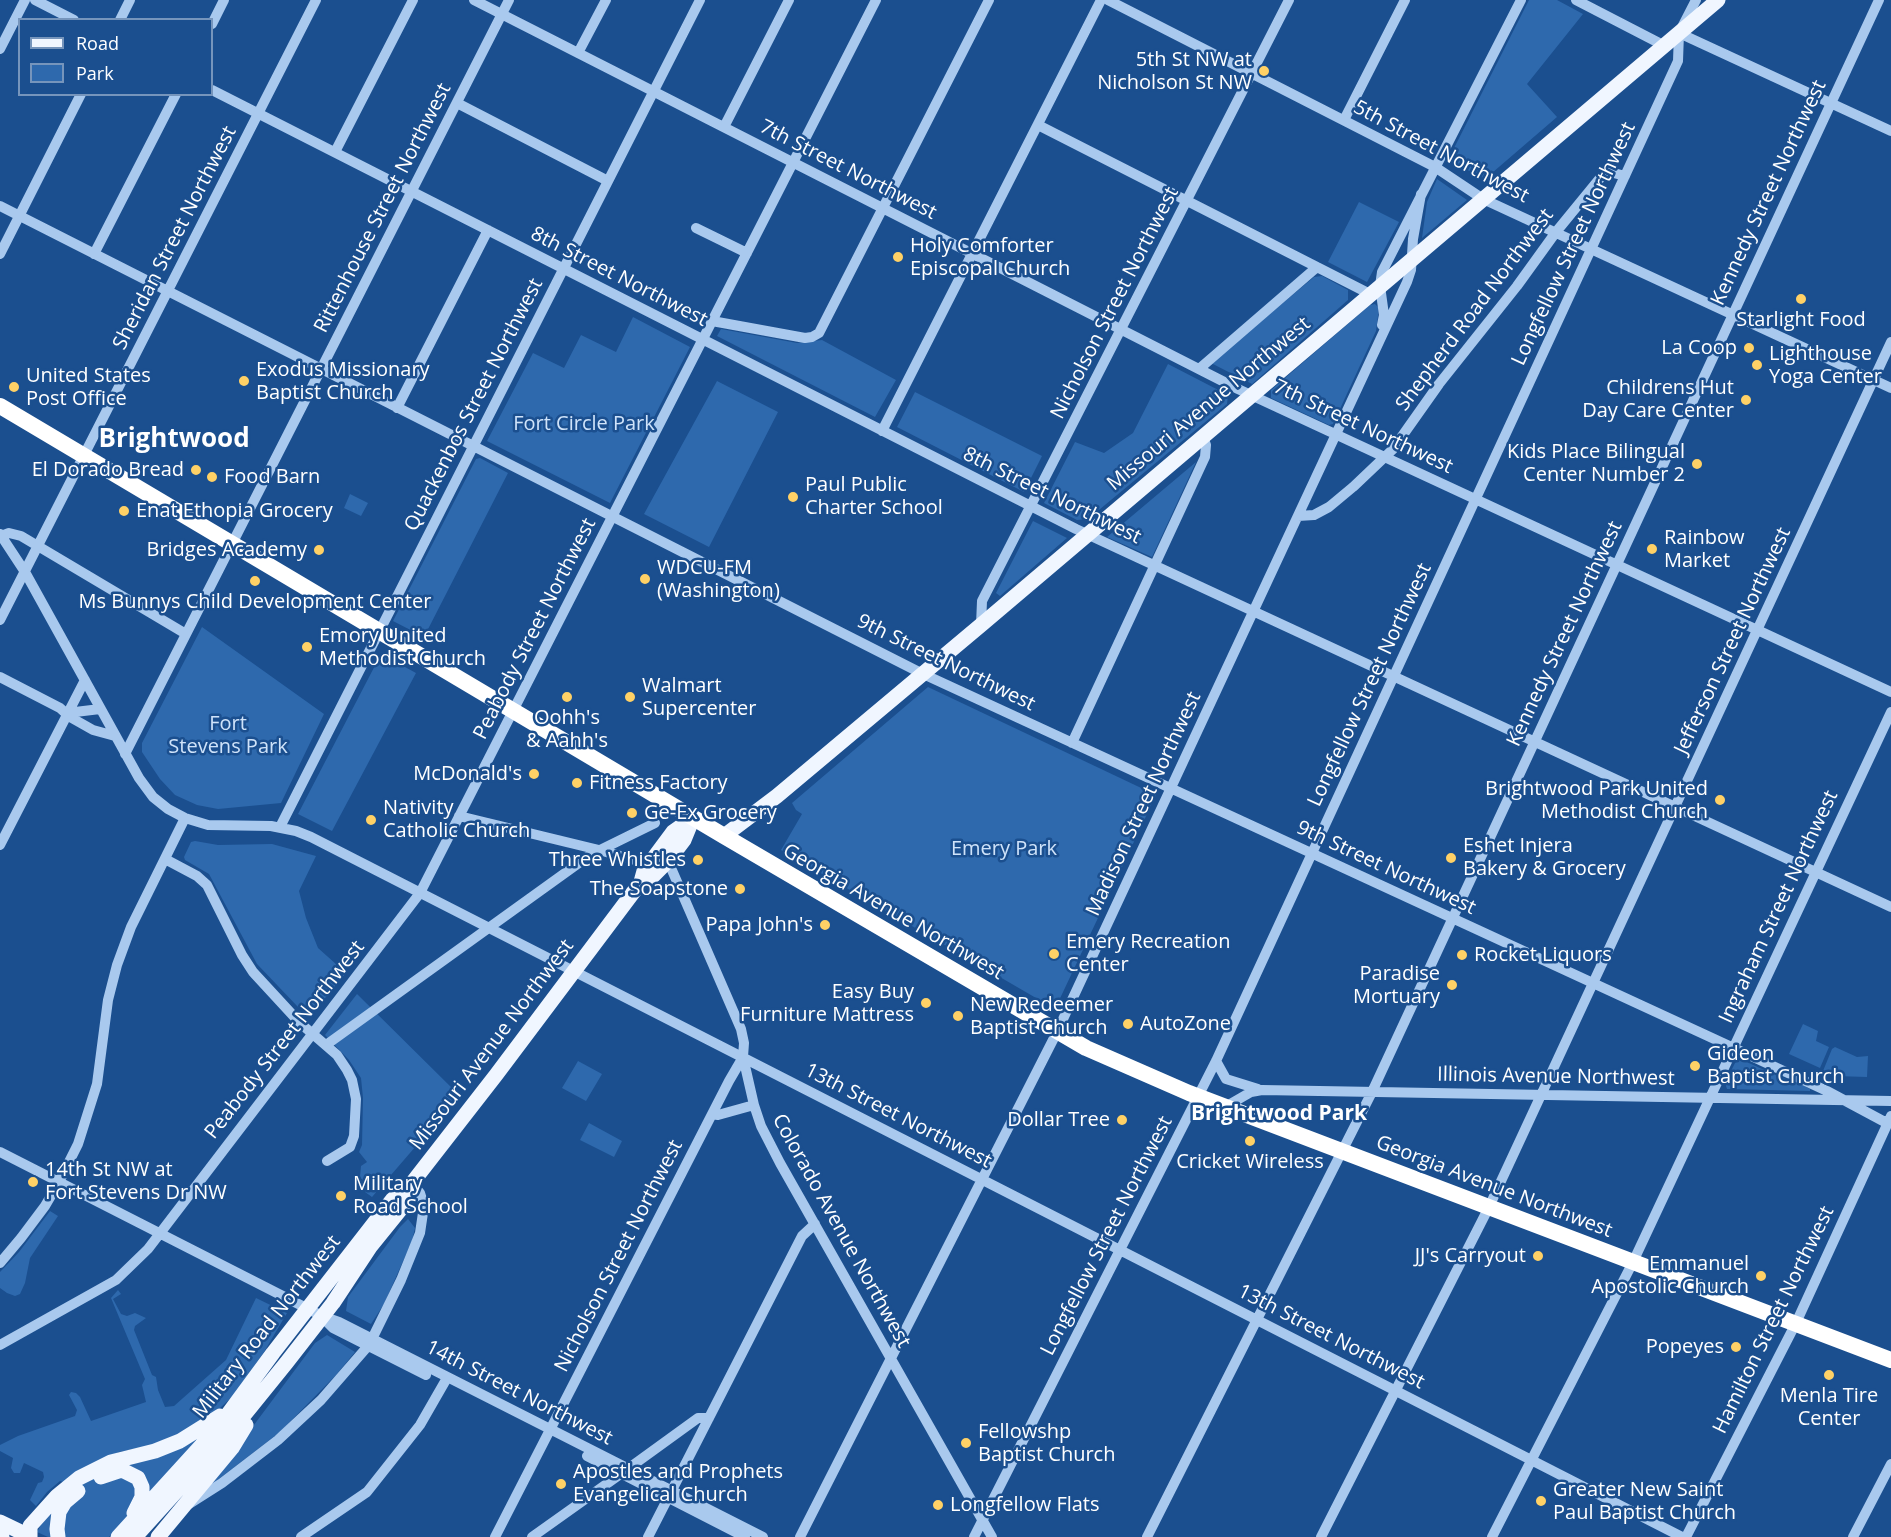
<!DOCTYPE html>
<html>
<head>
<meta charset="utf-8">
<style>
  body { margin:0 }
  #map { position:relative; width:1891px; height:1537px; overflow:hidden; background:#1b4f8f; font-family:"Open Sans",sans-serif }
  canvas { display:block }
  .legend { position:absolute; left:18px; top:18px; width:195px; height:78px; box-sizing:border-box; background:#1b4f8f; border:2px solid #7695bc; margin:0; padding:8px 10px; list-style:none; font-size:18px; color:#fff }
  .legend li { display:flex; align-items:center; gap:12px; height:30px }
  .legend b { width:30px; border:2px solid #7695bc }
</style>
</head>
<body>
<div id="map">
<canvas width="1891" height="1537"></canvas>
<ul class="legend">
<li><b style="height:8px;background:#f0f6ff"></b>Road</li>
<li><b style="height:16px;background:#2e69ad"></b>Park</li>
</ul>
</div>
<script>
const ctx = document.querySelector('canvas').getContext('2d');
ctx.lineJoin = 'round';
function fillPath(path, color) { ctx.fillStyle = color; ctx.fill(path, 'evenodd'); }
const toPath = rows => new Path2D(rows.map(r => 'M' + r).join(''));
function strokePath(path, color, width, dash) { ctx.strokeStyle = color; ctx.lineWidth = width; ctx.lineCap = dash ? 'butt' : 'round'; ctx.setLineDash(dash || []); ctx.stroke(path); }
function drawText(font, color, halo, rows, align = 'center') {
  ctx.font = font + ' "Open Sans",sans-serif'; ctx.lineWidth = 5; ctx.setLineDash([]); ctx.textBaseline = 'middle'; ctx.strokeStyle = halo; ctx.fillStyle = color; for (const [text, x, y, turn = 0] of rows) {
    ctx.save(); ctx.translate(x, y); ctx.rotate((+turn || 0) * Math.PI / 180); ctx.textAlign = isNaN(turn) ? turn : align; if (halo) ctx.strokeText(text, 0, 0); ctx.fillText(text, 0, 0); ctx.restore();
  }
}
fillPath(toPath([
  [1529,0,1557,0,1583,14,1527,84,1557,117,1485,179,1448,160],
  [1437,179,1467,200,1422,238,1427,202],
  [1359,202,1399,222,1367,282,1328,262],
  [1322,276,1348,290,1348,300,1252,384,1211,363,1314,277],
  [1375,304,1379,308,1376,331,1333,424,1329,425,1271,398,1271,390,1370,305],
  [633,317,690,347,610,503,487,441,533,353,564,368,581,335,616,352],
  [721,329,797,343,822,340,896,380,875,417,717,336],
  [1168,364,1228,395,1227,404,1088,519,1077,520,1044,503,1075,442,1104,453,1133,433],
  [717,381,778,412,709,547,644,514],
  [915,392,1042,456,1024,492,897,427],
  [480,458,508,473,424,637,393,621,476,459],
  [1196,462,1152,557,1107,537],
  [350,494,368,503,361,516,344,508],
  [1033,521,1067,538,1000,596,996,593],
  [202,627,324,714,281,803,218,809,197,805,175,795,160,779,142,752,142,743],
  [381,654,416,673,332,831,298,814],
  [928,687,1156,795,1055,1009,781,850,802,814,796,810,792,803],
  [195,841,218,845,272,844,316,856,299,891,306,918,318,948,346,973,310,1016,298,1007,257,964,209,874,185,860,184,857,191,842],
  [357,994,457,1093,435,1124,372,1197,365,1192,367,1186,360,1177,361,1166,367,1162,359,1152,362,1145,363,1098,361,1078,349,1060,325,1035],
  [1803,1024,1818,1031,1816,1041,1829,1047,1820,1068,1789,1054],
  [1835,1047,1857,1057,1868,1056,1867,1077,1835,1076,1823,1071,1832,1049],
  [1740,1059,1782,1078,1797,1082,1810,1089,1810,1091,1727,1089,1725,1083,1735,1063],
  [578,1061,602,1074,586,1101,562,1088],
  [589,1123,622,1141,614,1157,580,1140],
  [50,1211,58,1216,30,1258,25,1283,20,1294,15,1296,7,1293,0,1288,0,1272,19,1252],
  [408,1219,415,1228,412,1241,384,1304,371,1324,346,1311,348,1297,400,1227],
  [118,1290,121,1294,113,1299,121,1314,127,1316,135,1313,146,1318,135,1326,134,1330,152,1375,156,1377,158,1390,165,1407,174,1406,226,1360,256,1298,287,1313,264,1352,233,1396,204,1423,149,1446,119,1452,92,1465,66,1483,60,1481,47,1492,36,1506,30,1500,38,1483,42,1482,44,1477,43,1472,24,1463,20,1473,14,1473,11,1468,13,1458,0,1451,0,1445,18,1436,75,1416,77,1410,69,1395,71,1392,76,1393,80,1397,91,1421,146,1402,142,1385,145,1379,111,1298],
  [327,1335,355,1352,336,1375,280,1432,207,1488,315,1343],
  [207,1430,109,1537,48,1537,37,1532,48,1511,94,1475]
]), '#2e69ad');
strokePath(toPath([
  [35,0,74,20],
  [474,0,1238,389,1891,692],
  [1108,0,1435,167,1483,199,1891,388],
  [1576,0,1663,45],
  [120,20,130,0],
  [212,24,224,0],
  [1679,33,1891,131],
  [0,49,25,0],
  [578,53,606,0],
  [212,90,1076,529,1891,907],
  [457,103,608,181],
  [1344,120,1405,0],
  [1038,125,1370,294],
  [724,127,789,0],
  [335,152,413,0],
  [0,206,921,673,1827,1091,1883,1121,1891,1121],
  [696,228,747,253],
  [0,254,81,94],
  [94,254,176,94],
  [712,321,805,338,812,337,819,333,989,0],
  [1382,325,1384,315,1380,286,1382,272,1521,0],
  [1199,369,1317,267],
  [397,408,488,230],
  [882,431,1101,0],
  [1298,516,1314,515,1329,507,1353,487,1393,449,1439,384,1517,286,1556,232,1601,177,1610,172,1625,176],
  [0,534,25,572,139,778,153,797,168,809,185,818,208,825,271,826,296,831,311,837,1682,1537],
  [1,536,9,533,21,536,186,634],
  [0,620,316,0],
  [981,625,982,601,1289,0],
  [0,677,60,708,70,717,93,730,115,736],
  [67,713,100,709],
  [1072,743,1205,457,1206,445,1203,437],
  [125,754,509,0],
  [459,816,599,850,649,864],
  [280,827,700,0],
  [0,845,85,680],
  [165,859,197,876,207,885,242,955,253,972,300,1023,337,1055,347,1070,352,1080,356,1099,354,1136,350,1147,327,1161],
  [668,861,741,1029,744,1043,743,1057,754,1105,761,1126,780,1163,992,1537],
  [326,1045,590,855,655,823],
  [1216,1061,1226,1079,1258,1089],
  [1225,1107,1251,1092,1262,1090,1891,1101],
  [712,1114,718,1115,754,1105],
  [0,1152,322,1316,339,1322,763,1537],
  [0,1263,21,1238,45,1206,59,1182,78,1144,97,1084,108,1000,117,965,131,927,185,818],
  [322,1317,333,1328,426,1375],
  [372,1339,401,1280,420,1233,424,1206,420,1193,412,1183],
  [0,1345,116,1280,148,1249,420,893,876,0],
  [587,1456,745,1537],
  [629,1468,698,1418,709,1418],
  [189,1504,222,1483,278,1440,321,1400,368,1346],
  [301,1537,367,1492,420,1425,447,1378],
  [495,1537,729,1081,743,1057],
  [532,1537,622,1473],
  [648,1537,802,1236,815,1224],
  [800,1537,1057,1032,1407,282,1411,270,1413,239,1421,194],
  [974,1537,1216,1061,1678,61,1679,33,1696,0],
  [1147,1537,1372,1092,1879,0],
  [1321,1537,1489,1207,1891,342],
  [1492,1537,1633,1262,1891,712],
  [1686,1537,1796,1323,1891,1116],
  [1853,1537,1891,1464]
]), '#a9c9ee', 10);
strokePath(toPath([
  [724,836,777,796,981,625,1718,0],
  [641,882,652,877,668,861,684,840,693,818],
  [101,1477,122,1470,138,1478,142,1487,142,1497,134,1513],
  [0,1522,25,1534,27,1537],
  [0,1536,2,1537],
  [30,1537,30,1526,57,1496,79,1478,111,1462,155,1451,180,1441,220,1416],
  [58,1537,57,1529,59,1512,65,1502,78,1491],
  [118,1537,220,1425,273,1353,392,1200,412,1183,496,1075,641,882,644,871,673,832,693,818],
  [135,1537,232,1430,287,1362,333,1303,370,1247,404,1205,412,1183],
  [158,1537,232,1448,246,1425]
]), '#f0f6ff', 15);
strokePath(toPath([
  [0,406,724,836,1086,1048,1189,1093,1891,1360]
]), '#fff', 16);
for (const [x, y, r, color] of [
  [1264,71,6,"#ffd166"],
  [898,257,6,"#ffd166"],
  [1801,299,6,"#ffd166"],
  [1749,348,6,"#ffd166"],
  [1757,365,6,"#ffd166"],
  [244,381,6,"#ffd166"],
  [14,387,6,"#ffd166"],
  [1746,400,6,"#ffd166"],
  [1697,464,6,"#ffd166"],
  [196,470,6,"#ffd166"],
  [212,477,6,"#ffd166"],
  [793,497,6,"#ffd166"],
  [124,511,6,"#ffd166"],
  [1652,549,6,"#ffd166"],
  [319,550,6,"#ffd166"],
  [645,579,6,"#ffd166"],
  [255,581,6,"#ffd166"],
  [307,647,6,"#ffd166"],
  [567,697,6,"#ffd166"],
  [630,697,6,"#ffd166"],
  [534,774,6,"#ffd166"],
  [577,783,6,"#ffd166"],
  [1720,800,6,"#ffd166"],
  [632,813,6,"#ffd166"],
  [371,820,6,"#ffd166"],
  [1451,858,6,"#ffd166"],
  [698,860,6,"#ffd166"],
  [740,889,6,"#ffd166"],
  [825,925,6,"#ffd166"],
  [1054,954,6,"#ffd166"],
  [1462,955,6,"#ffd166"],
  [1452,985,6,"#ffd166"],
  [926,1003,6,"#ffd166"],
  [958,1016,6,"#ffd166"],
  [1128,1024,6,"#ffd166"],
  [1695,1066,6,"#ffd166"],
  [1122,1120,6,"#ffd166"],
  [1250,1141,6,"#ffd166"],
  [33,1182,6,"#ffd166"],
  [341,1196,6,"#ffd166"],
  [1538,1256,6,"#ffd166"],
  [1761,1276,6,"#ffd166"],
  [1736,1347,6,"#ffd166"],
  [1829,1375,6,"#ffd166"],
  [966,1443,6,"#ffd166"],
  [561,1484,6,"#ffd166"],
  [1541,1501,6,"#ffd166"],
  [938,1505,6,"#ffd166"]
]) { const dot = new Path2D(); dot.arc(x, y, r, 0, 2 * Math.PI); ctx.fillStyle = color; ctx.fill(dot); strokePath(dot, '#1b4f8f', 2); }
drawText('20px', '#fff', '#1b4f8f', [
  ["5th St NW at",1252,60,"right"],
  ["Nicholson St NW",1252,83,"right"],
  ["Holy Comforter",910,246],
  ["Episcopal Church",910,269],
  ["Starlight Food",1801,320,"center"],
  ["La Coop",1737,348,"right"],
  ["Lighthouse",1769,354],
  ["Yoga Center",1769,377],
  ["Exodus Missionary",256,370],
  ["Baptist Church",256,393],
  ["United States",26,376],
  ["Post Office",26,399],
  ["Childrens Hut",1734,388,"right"],
  ["Day Care Center",1734,411,"right"],
  ["Kids Place Bilingual",1685,452,"right"],
  ["Center Number 2",1685,475,"right"],
  ["El Dorado Bread",184,470,"right"],
  ["Food Barn",224,477],
  ["Paul Public",805,485],
  ["Charter School",805,508],
  ["Enat Ethopia Grocery",136,511],
  ["Rainbow",1664,538],
  ["Market",1664,561],
  ["Bridges Academy",307,550,"right"],
  ["WDCU-FM",657,568],
  ["(Washington)",657,591],
  ["Ms Bunnys Child Development Center",255,602,"center"],
  ["Emory United",319,636],
  ["Methodist Church",319,659],
  ["Walmart",642,686],
  ["Supercenter",642,709],
  ["Oohh's",567,718,"center"],
  ["& Aahh's",567,741,"center"],
  ["McDonald's",522,774,"right"],
  ["Fitness Factory",589,783],
  ["Brightwood Park United",1708,789,"right"],
  ["Methodist Church",1708,812,"right"],
  ["Nativity",383,808],
  ["Catholic Church",383,831],
  ["Ge-Ex Grocery",644,813],
  ["Eshet Injera",1463,846],
  ["Bakery & Grocery",1463,869],
  ["Three Whistles",686,860,"right"],
  ["The Soapstone",728,889,"right"],
  ["Papa John's",813,925,"right"],
  ["Emery Recreation",1066,942],
  ["Center",1066,965],
  ["Rocket Liquors",1474,955],
  ["Paradise",1440,974,"right"],
  ["Mortuary",1440,997,"right"],
  ["Easy Buy",914,992,"right"],
  ["Furniture Mattress",914,1015,"right"],
  ["New Redeemer",970,1005],
  ["Baptist Church",970,1028],
  ["AutoZone",1140,1024],
  ["Gideon",1707,1054],
  ["Baptist Church",1707,1077],
  ["Dollar Tree",1110,1120,"right"],
  ["Cricket Wireless",1250,1162,"center"],
  ["14th St NW at",45,1170],
  ["Fort Stevens Dr NW",45,1193],
  ["Military",353,1184],
  ["Road School",353,1207],
  ["JJ's Carryout",1526,1256,"right"],
  ["Emmanuel",1749,1264,"right"],
  ["Apostolic Church",1749,1287,"right"],
  ["Popeyes",1724,1347,"right"],
  ["Menla Tire",1829,1396,"center"],
  ["Center",1829,1419,"center"],
  ["Fellowshp",978,1432],
  ["Baptist Church",978,1455],
  ["Apostles and Prophets",573,1472],
  ["Evangelical Church",573,1495],
  ["Greater New Saint",1553,1490],
  ["Paul Baptist Church",1553,1513],
  ["Longfellow Flats",950,1505]
], 'left');
drawText('20px', '#fff', '#1b4f8f', [
  ["5th Street Northwest",1441,152,28],
  ["7th Street Northwest",848,170,27],
  ["Kennedy Street Northwest",1769,193,-65],
  ["Rittenhouse Street Northwest",383,208,-63],
  ["Sheridan Street Northwest",175,238,-63],
  ["Longfellow Street Northwest",1574,244,-65],
  ["8th Street Northwest",619,277,27],
  ["Nicholson Street Northwest",1115,303,-63],
  ["Shepherd Road Northwest",1475,310,-53],
  ["Missouri Avenue Northwest",1209,404,-40],
  ["Quackenbos Street Northwest",474,405,-63],
  ["7th Street Northwest",1363,427,25],
  ["8th Street Northwest",1052,496,26],
  ["Peabody Street Northwest",535,629,-63],
  ["Kennedy Street Northwest",1565,634,-65],
  ["Jefferson Street Northwest",1733,641,-65],
  ["9th Street Northwest",946,663,26],
  ["Longfellow Street Northwest",1370,685,-65],
  ["Madison Street Northwest",1144,804,-65],
  ["9th Street Northwest",1386,868,25],
  ["Ingraham Street Northwest",1779,907,-65],
  ["Georgia Avenue Northwest",893,912,30],
  ["Peabody Street Northwest",285,1040,-52],
  ["Missouri Avenue Northwest",492,1045,-53],
  ["Illinois Avenue Northwest",1556,1077,1],
  ["13th Street Northwest",898,1116,27],
  ["Georgia Avenue Northwest",1494,1187,21],
  ["Colorado Avenue Northwest",841,1231,61],
  ["Longfellow Street Northwest",1107,1236,-63],
  ["Nicholson Street Northwest",619,1256,-63],
  ["Hamilton Street Northwest",1774,1320,-64],
  ["Military Road Northwest",267,1327,-52],
  ["13th Street Northwest",1331,1337,27],
  ["14th Street Northwest",519,1393,27]
]);
drawText('20px', '#cfe3fa', '#1b4f8f', [
  ["Fort Circle Park",584,424],
  ["Fort",228,724],
  ["Stevens Park",228,747],
  ["Emery Park",1004,849]
]);
drawText('bold 21px', '#fff', '#1b4f8f', [
  ["Brightwood Park",1279,1114]
]);
drawText('bold 26px', '#fff', '#1b4f8f', [
  ["Brightwood",174,440]
]);
</script>
</body>
</html>
